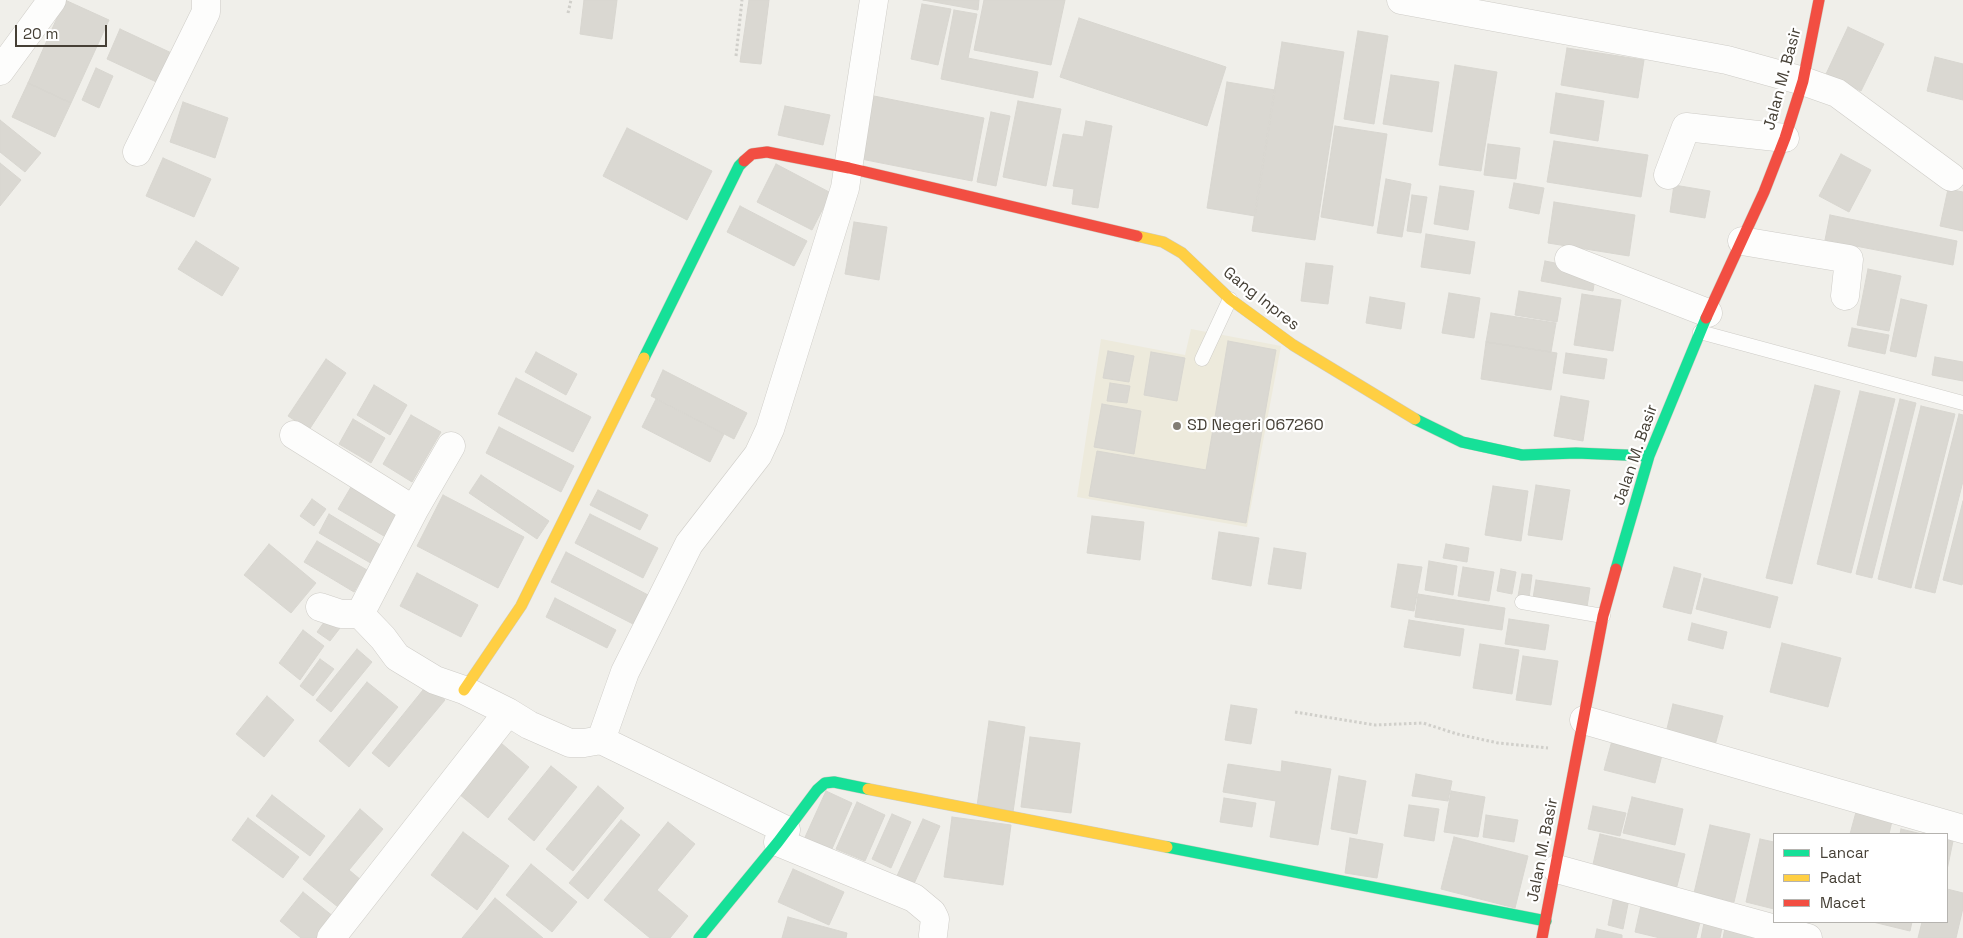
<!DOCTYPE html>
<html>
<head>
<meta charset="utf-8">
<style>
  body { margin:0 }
  #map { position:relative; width:1963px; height:938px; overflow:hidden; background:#f0efea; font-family:"Space Grotesk",sans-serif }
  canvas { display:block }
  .legend { position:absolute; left:1773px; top:833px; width:175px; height:90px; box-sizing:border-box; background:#fff; border:1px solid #b5b3af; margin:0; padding:6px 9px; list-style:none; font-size:15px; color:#464036 }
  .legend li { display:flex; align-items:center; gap:10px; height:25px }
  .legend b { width:25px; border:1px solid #b5b3af }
  .scale { position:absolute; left:15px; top:25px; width:92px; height:22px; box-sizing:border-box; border:2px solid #464036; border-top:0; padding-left:6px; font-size:15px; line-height:18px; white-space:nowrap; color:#464036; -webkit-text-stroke:4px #fff; paint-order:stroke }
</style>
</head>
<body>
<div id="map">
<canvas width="1963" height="938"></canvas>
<ul class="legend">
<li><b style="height:6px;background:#16e098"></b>Lancar</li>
<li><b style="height:6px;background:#ffcf43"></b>Padat</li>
<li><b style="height:6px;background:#f24e42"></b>Macet</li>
</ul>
<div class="scale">20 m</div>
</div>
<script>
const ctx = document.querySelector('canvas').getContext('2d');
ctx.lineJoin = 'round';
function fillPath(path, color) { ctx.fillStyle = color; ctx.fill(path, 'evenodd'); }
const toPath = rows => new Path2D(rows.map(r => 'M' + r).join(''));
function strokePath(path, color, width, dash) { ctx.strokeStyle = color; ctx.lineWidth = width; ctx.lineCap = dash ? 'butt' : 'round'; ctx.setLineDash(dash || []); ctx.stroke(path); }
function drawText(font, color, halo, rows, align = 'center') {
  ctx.font = font + ' "Space Grotesk",sans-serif'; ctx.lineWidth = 4.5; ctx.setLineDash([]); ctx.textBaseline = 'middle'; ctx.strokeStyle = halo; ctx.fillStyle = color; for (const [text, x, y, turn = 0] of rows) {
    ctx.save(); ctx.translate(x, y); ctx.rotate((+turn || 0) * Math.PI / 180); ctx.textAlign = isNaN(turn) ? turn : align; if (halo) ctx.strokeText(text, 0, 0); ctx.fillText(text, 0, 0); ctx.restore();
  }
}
fillPath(toPath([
  [1191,329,1281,346,1247,527,1077,497,1101,339,1185,355]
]), '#edeadc');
const building = toPath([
  [65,0,109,20,71,103,28,83,65,0],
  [584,0,617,0,612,39,580,34,584,0],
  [749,0,769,0,761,64,740,62,749,0],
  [923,0,979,0,978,10,923,0],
  [984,0,1065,0,1051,65,974,50,984,0],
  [922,4,951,9,938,65,911,59,922,4],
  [954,10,977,14,968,58,1038,72,1033,98,941,79,954,10],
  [1079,18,1226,67,1207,126,1060,77,1079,18],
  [1848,27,1884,44,1861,91,1826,74,1848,27],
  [120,29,178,56,165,86,107,59,120,29],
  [1358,31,1388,36,1374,124,1344,119,1358,31],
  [1282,42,1344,52,1315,240,1252,231,1282,42],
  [1567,48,1644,60,1638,98,1561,85,1567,48],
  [1935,57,1963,64,1963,100,1927,91,1935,57],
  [1455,65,1497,72,1481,171,1439,165,1455,65],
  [96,68,113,76,99,108,82,100,96,68],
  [1391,75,1439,82,1432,132,1383,124,1391,75],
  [1227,82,1275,90,1255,216,1207,208,1227,82],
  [28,83,71,103,55,137,12,117,28,83],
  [1556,93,1604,101,1598,141,1550,133,1556,93],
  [869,95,984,118,972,181,856,158,869,95],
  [1018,101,1061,109,1046,186,1003,177,1018,101],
  [183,102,228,118,215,158,170,142,183,102],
  [785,106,830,115,823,145,778,135,785,106],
  [991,112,1010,116,996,186,977,182,991,112],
  [0,120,41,153,25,172,0,152,0,120],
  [1086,121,1112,126,1098,208,1072,204,1074,189,1053,186,1063,134,1083,137,1086,121],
  [1335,126,1387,134,1373,226,1321,217,1335,126],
  [627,128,712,171,687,220,603,176,627,128],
  [1554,141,1648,155,1641,197,1547,182,1554,141],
  [1488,144,1520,148,1516,179,1484,175,1488,144],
  [1841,154,1871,170,1849,212,1819,196,1841,154],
  [163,158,211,179,194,217,146,196,163,158],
  [0,163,21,180,0,206,0,163],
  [776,164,831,193,812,230,757,202,776,164],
  [1386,179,1411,184,1402,237,1377,233,1386,179],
  [1514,183,1544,188,1539,214,1509,208,1514,183],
  [1674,185,1710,191,1705,218,1670,212,1674,185],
  [1440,186,1474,191,1468,230,1434,224,1440,186],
  [1948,189,1963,192,1963,231,1940,226,1948,189],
  [1412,195,1427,197,1421,233,1407,231,1412,195],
  [1554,202,1635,215,1629,256,1548,243,1554,202],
  [740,206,807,241,794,266,727,232,740,206],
  [1830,215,1957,241,1953,265,1825,240,1830,215],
  [854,222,887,227,879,280,845,274,854,222],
  [1426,234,1475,242,1470,274,1421,267,1426,234],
  [196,241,239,268,222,296,178,269,196,241],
  [1545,261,1596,271,1593,291,1541,281,1545,261],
  [1306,263,1333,266,1328,304,1301,301,1306,263],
  [1868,269,1901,276,1889,331,1857,325,1868,269],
  [1519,291,1561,298,1557,322,1515,315,1519,291],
  [1449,293,1480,298,1474,338,1442,333,1449,293],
  [1582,294,1621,300,1613,351,1574,345,1582,294],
  [1370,297,1405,303,1401,329,1366,323,1370,297],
  [1901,299,1927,305,1916,357,1890,351,1901,299],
  [1491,313,1556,323,1551,352,1486,342,1491,313],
  [1852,328,1889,335,1885,354,1848,346,1852,328],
  [1228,341,1276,350,1246,523,1089,496,1097,451,1206,470,1228,341],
  [1486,342,1557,353,1551,390,1481,379,1486,342],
  [1108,351,1134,356,1129,382,1103,378,1108,351],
  [536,352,577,374,566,395,525,372,536,352],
  [1151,352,1185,358,1177,401,1144,395,1151,352],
  [1566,353,1607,359,1604,379,1563,373,1566,353],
  [1935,357,1963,362,1963,381,1932,375,1935,357],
  [326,359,346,373,309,430,288,416,326,359],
  [663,370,747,413,734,439,651,396,663,370],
  [516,378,591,417,573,452,498,414,516,378],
  [1110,383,1130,386,1127,403,1107,401,1110,383],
  [374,385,407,405,390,435,357,415,374,385],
  [1815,385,1840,391,1792,584,1766,578,1815,385],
  [1860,391,1895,399,1851,573,1817,564,1860,391],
  [1561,396,1589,401,1583,441,1554,436,1561,396],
  [656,399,724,434,710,462,642,427,656,399],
  [1900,399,1916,403,1872,578,1856,574,1900,399],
  [1102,404,1141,411,1134,454,1094,447,1102,404],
  [1921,406,1955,414,1911,588,1878,579,1921,406],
  [1959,414,1963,415,1963,481,1935,593,1915,588,1959,414],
  [411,415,441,432,412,482,383,464,411,415],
  [353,419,385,438,371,463,339,444,353,419],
  [499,427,574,466,561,492,486,453,499,427],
  [481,475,549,521,537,539,469,493,481,475],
  [1536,485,1570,490,1562,540,1528,535,1536,485],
  [1493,486,1528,491,1521,541,1485,535,1493,486],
  [351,487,402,517,389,539,338,509,351,487],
  [598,490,648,515,640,530,590,505,598,490],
  [443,495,524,537,498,588,417,546,443,495],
  [312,499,326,509,314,526,300,516,312,499],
  [1963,501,1963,581,1962,585,1943,580,1963,501],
  [329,514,384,547,374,565,319,533,329,514],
  [590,514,658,548,643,578,575,543,590,514],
  [1092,516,1144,522,1140,560,1087,553,1092,516],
  [1219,532,1259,538,1251,586,1212,579,1219,532],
  [317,541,367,570,354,592,304,562,317,541],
  [269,544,316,583,291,613,244,575,269,544],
  [1446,544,1469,548,1467,562,1443,558,1446,544],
  [1274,548,1306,553,1301,589,1268,584,1274,548],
  [566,552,650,596,635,625,551,582,566,552],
  [1429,561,1457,566,1453,595,1425,590,1429,561],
  [1398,564,1422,567,1414,611,1391,607,1398,564],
  [1463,567,1494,572,1489,601,1458,596,1463,567],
  [1674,567,1701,574,1691,614,1663,607,1674,567],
  [1501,569,1516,572,1512,594,1497,591,1501,569],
  [417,573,478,605,461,637,400,606,417,573],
  [1522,574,1532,575,1529,598,1518,596,1522,574],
  [1704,578,1778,597,1770,628,1696,609,1704,578],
  [1536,580,1590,588,1587,607,1533,598,1536,580],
  [1418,594,1505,608,1502,630,1415,617,1418,594],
  [555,598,616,630,607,648,546,617,555,598],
  [327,618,340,628,330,641,317,632,327,618],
  [1509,619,1549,625,1545,650,1505,644,1509,619],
  [1409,620,1464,629,1460,656,1404,647,1409,620],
  [1692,623,1727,632,1723,649,1688,640,1692,623],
  [303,630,324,646,300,680,279,663,303,630],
  [1782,643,1841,658,1828,707,1770,692,1782,643],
  [1480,644,1519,650,1512,694,1473,688,1480,644],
  [357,649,372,662,331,712,316,700,357,649],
  [1523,656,1558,661,1551,705,1516,700,1523,656],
  [320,659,334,669,313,696,300,686,320,659],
  [367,682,398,707,349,767,319,741,367,682],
  [427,685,445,700,389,767,372,753,427,685],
  [267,696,294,720,264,757,236,734,267,696],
  [1673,704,1723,716,1714,749,1665,737,1673,704],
  [1231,705,1257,709,1251,744,1225,740,1231,705],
  [989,721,1025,727,1013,812,977,806,989,721],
  [1030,737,1080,743,1071,813,1021,807,1030,737],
  [1613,737,1663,751,1655,783,1604,770,1613,737],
  [501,743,529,767,488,818,459,794,501,743],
  [1282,761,1331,769,1318,845,1270,837,1276,801,1223,792,1228,764,1281,772,1282,761],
  [551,766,577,787,534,841,508,819,551,766],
  [1416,774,1452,781,1448,801,1412,796,1416,774],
  [1339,776,1366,781,1357,834,1331,829,1339,776],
  [598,786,624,808,573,871,546,849,598,786],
  [826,791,852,803,828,858,801,846,826,791],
  [1451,791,1485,797,1478,837,1444,832,1451,791],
  [272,795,325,836,310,856,256,816,272,795],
  [1632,797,1683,809,1675,845,1623,833,1632,797],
  [1224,798,1256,803,1252,827,1220,822,1224,798],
  [857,802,885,815,865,861,836,849,857,802],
  [1409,805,1439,809,1434,841,1404,836,1409,805],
  [1593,806,1626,813,1620,836,1588,829,1593,806],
  [360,809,383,829,349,870,361,880,338,907,303,879,360,809],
  [1856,812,1892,821,1889,834,1850,834,1856,812],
  [892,814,911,822,891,868,872,859,892,814],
  [1486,815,1518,820,1514,842,1483,837,1486,815],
  [952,817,1011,825,1003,885,944,877,952,817],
  [248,818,299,857,283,878,232,840,248,818],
  [923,819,940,826,913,886,896,878,923,819],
  [621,820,640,835,588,899,569,883,621,820],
  [668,822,695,844,657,890,688,916,670,938,650,938,604,900,668,822],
  [1710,825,1750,834,1734,902,1694,893,1710,825],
  [1901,829,1922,834,1900,834,1901,829],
  [463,832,509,866,477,910,431,875,463,832],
  [1600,834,1685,854,1675,894,1591,873,1600,834],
  [1454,837,1528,856,1515,908,1441,889,1454,837],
  [1350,838,1383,844,1377,878,1345,873,1350,838],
  [1760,839,1774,842,1774,909,1746,902,1760,839],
  [1947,840,1953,841,1947,870,1947,840],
  [531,864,577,902,552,932,506,895,531,864],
  [793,869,844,892,829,925,778,902,793,869],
  [1947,889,1963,893,1963,908,1956,938,1918,938,1922,922,1947,922,1947,889],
  [303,892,334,917,317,938,301,938,280,921,303,892],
  [1614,896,1629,899,1623,929,1608,925,1614,896],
  [495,898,543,938,462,938,495,898],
  [1642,901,1702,914,1696,938,1660,938,1635,932,1642,901],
  [1706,913,1724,917,1720,938,1701,938,1706,913],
  [788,917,847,933,846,938,782,938,788,917],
  [1873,922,1912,922,1910,931,1873,922],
  [1726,923,1755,930,1753,938,1723,938,1726,923],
  [1597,929,1622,935,1622,938,1595,938,1597,929]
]);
fillPath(building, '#dad8d2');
strokePath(building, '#d8d6d0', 1);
const lane = toPath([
  [1700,332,1963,403],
  [1202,359,1230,299],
  [1522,602,1603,616]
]);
const street = toPath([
  [1401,0,1727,60,1803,81,1837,93,1951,177],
  [0,71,52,0],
  [137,152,206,12,206,0],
  [1668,175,1686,127,1785,138],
  [1742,241,1849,259,1845,296],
  [1569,259,1708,313],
  [294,435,414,510],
  [320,607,341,614,360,614,383,638,397,657,435,680,464,690,508,712,529,725,570,743,584,743,601,740,786,830],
  [360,614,414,510,451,446],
  [1584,720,1963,829],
  [601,740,625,672,689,544,758,455,770,429,845,188,874,0],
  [778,842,914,898,932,913,935,919,933,935],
  [1557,869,1808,938],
  [331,938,508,712]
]);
const fast = toPath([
  [644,358,739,166,744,161],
  [1415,419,1462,442,1522,455,1576,453,1649,456],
  [1616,569,1649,456,1706,318],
  [1167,847,1546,921],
  [699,938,778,842,817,790,825,783,834,782,868,789]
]);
const slow = toPath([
  [1137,236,1163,242,1182,253,1230,299,1293,345,1415,419],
  [464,690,521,606,644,358],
  [868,789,1167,847]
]);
const jam = toPath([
  [744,161,752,154,767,152,849,168,1137,236],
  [1706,318,1764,192,1785,138,1803,81,1819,0],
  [1542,938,1603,616,1616,569]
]);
strokePath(lane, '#ceccc7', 15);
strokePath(street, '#ceccc7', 29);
strokePath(fast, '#ceccc1', 12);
strokePath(slow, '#ceccc1', 12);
strokePath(jam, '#ceccc1', 12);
strokePath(toPath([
  [568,13,571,0],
  [736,56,742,0],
  [1295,712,1375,725,1423,723,1457,734,1498,743,1548,748]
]), '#d0cfca', 3, [2.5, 2.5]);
strokePath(lane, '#fdfdfc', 14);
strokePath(street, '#fdfdfc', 28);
strokePath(fast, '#16e098', 11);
strokePath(slow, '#ffcf43', 11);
strokePath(jam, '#f24e42', 11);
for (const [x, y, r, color] of [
  [1177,426,5,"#827d75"]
]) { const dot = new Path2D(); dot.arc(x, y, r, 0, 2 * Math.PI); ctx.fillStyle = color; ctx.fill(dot); strokePath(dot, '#fff', 2); }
drawText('16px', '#464036', '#fff', [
  ["Jalan M. Basir",1783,79,-75],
  ["Gang Inpres",1261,299,38],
  ["Jalan M. Basir",1636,455,-71],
  ["Jalan M. Basir",1543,850,-79]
]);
drawText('16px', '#464036', '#fff', [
  ["SD Negeri 067260",1187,426]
], 'left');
</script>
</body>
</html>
